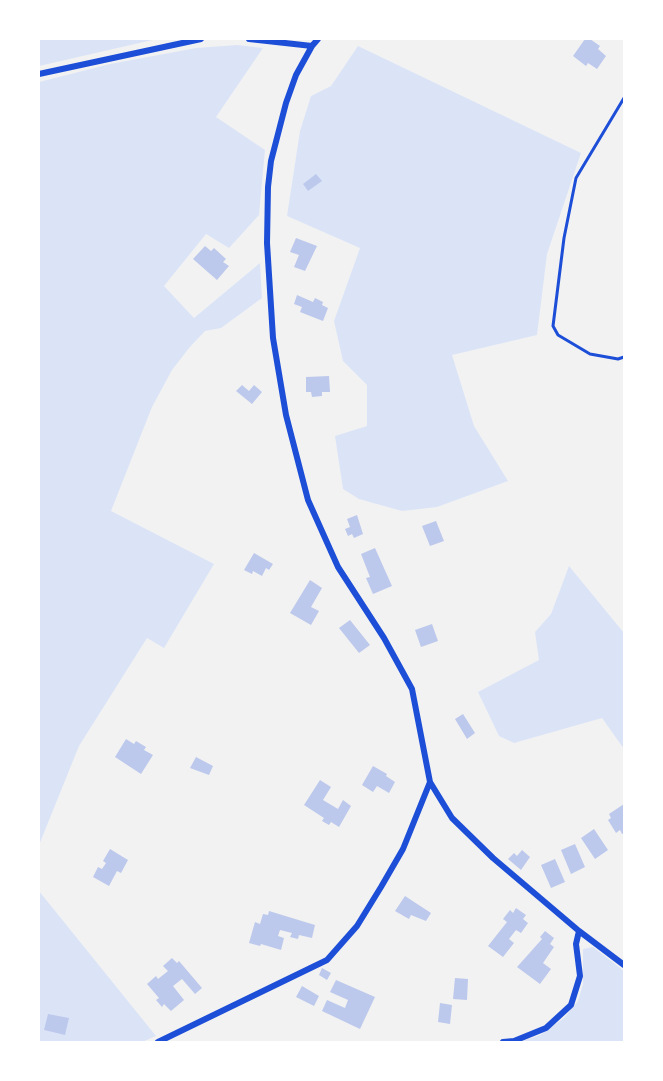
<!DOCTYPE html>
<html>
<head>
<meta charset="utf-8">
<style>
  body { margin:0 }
  #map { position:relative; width:663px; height:1081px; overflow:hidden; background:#f2f2f2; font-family:"Exo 2",sans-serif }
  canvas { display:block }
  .frame { position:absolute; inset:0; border:40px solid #fff; pointer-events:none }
</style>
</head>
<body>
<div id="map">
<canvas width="663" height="1081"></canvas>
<div class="frame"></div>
</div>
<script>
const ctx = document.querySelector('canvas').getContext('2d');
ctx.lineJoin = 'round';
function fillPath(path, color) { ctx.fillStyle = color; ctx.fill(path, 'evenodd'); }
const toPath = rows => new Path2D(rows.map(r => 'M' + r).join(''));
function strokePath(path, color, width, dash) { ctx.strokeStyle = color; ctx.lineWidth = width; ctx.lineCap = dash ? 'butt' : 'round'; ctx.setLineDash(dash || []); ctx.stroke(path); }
fillPath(toPath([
  [39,39,157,39,39,66],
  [237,45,263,48,216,117,265,150,259,215,229,248,206,234,164,286,194,318,260,263,262,298,221,328,205,331,189,348,172,370,152,407,111,511,214,564,164,648,147,638,79,746,39,845,39,82,110,64,196,48],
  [358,46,581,153,547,254,537,335,452,355,474,426,508,481,437,507,402,511,359,499,343,489,335,436,367,426,367,385,343,361,334,321,360,248,287,216,300,131,311,96,331,86],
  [569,566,624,633,624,749,602,718,514,743,499,736,478,692,539,660,535,632,551,614],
  [39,891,156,1036,142,1042,39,1042],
  [593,947,624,971,624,1042,520,1042,540,1035,564,1018,578,1001,583,984,583,949]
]), '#dbe4f7');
fillPath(toPath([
  [585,39,590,39,600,46,598,49,606,56,597,69,588,63,586,66,573,56],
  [316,174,322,181,308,191,303,184],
  [296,238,317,246,305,271,294,267,299,255,290,252],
  [205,246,211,251,214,248,226,259,223,262,229,266,217,280,193,259],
  [297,295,313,302,315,298,323,302,322,305,328,308,323,321,300,312,302,307,294,304],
  [329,376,330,392,322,392,322,396,312,397,311,392,306,392,306,377],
  [242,385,249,391,254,385,262,392,252,404,236,391],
  [357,515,363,534,354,538,352,534,348,536,345,529,350,527,347,519],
  [436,521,444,541,430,546,422,526],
  [375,548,392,586,373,594,366,578,370,577,361,554],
  [254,553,273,564,269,570,266,568,262,576,253,571,252,574,244,570],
  [310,580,322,588,311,607,319,611,311,625,290,613],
  [350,620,370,645,359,653,339,628],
  [432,624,438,641,421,647,415,630],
  [463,714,475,733,467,739,455,719],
  [126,739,134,744,136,741,146,747,144,750,153,755,141,774,115,757],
  [196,757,213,766,209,775,190,768],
  [373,766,387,774,386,776,395,782,389,793,377,786,373,792,362,785],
  [320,780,331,787,323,800,338,809,343,800,351,806,339,827,331,822,329,825,322,821,324,818,304,805],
  [624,804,624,833,622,834,620,830,616,833,608,820,611,818,609,814],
  [594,829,608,850,595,859,581,838],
  [575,844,585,867,571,874,561,850],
  [110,849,128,860,121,873,117,871,109,886,93,877,98,867,102,869,106,863,103,861],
  [522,850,530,857,521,870,508,859,514,853,517,856],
  [555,859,565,882,551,888,541,865],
  [405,896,431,913,426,921,411,915,409,919,395,911],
  [516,908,526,915,523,919,528,923,521,933,516,930,509,939,514,943,503,957,488,946,507,922,503,919,510,910,513,913],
  [269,911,315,925,312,938,299,935,298,939,290,937,292,933,280,930,278,936,284,938,281,950,261,944,260,946,249,943,255,922,260,924,263,914,268,915],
  [545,931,554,938,550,944,554,947,543,963,551,969,540,984,517,967,542,939,540,937],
  [172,958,177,963,179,961,202,988,195,994,182,979,173,986,184,1000,171,1011,164,1004,162,1007,156,1000,159,998,147,984,156,976,158,979,168,971,163,966],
  [322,968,331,973,327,980,319,975],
  [455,978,468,979,467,1000,453,999],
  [336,980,375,997,360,1029,322,1011,327,1000,345,1008,348,1000,330,992],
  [302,986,319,996,314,1006,296,997],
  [440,1003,452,1005,450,1024,438,1022],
  [48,1014,69,1018,65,1035,44,1030]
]), '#bdc9ec');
strokePath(toPath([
  [624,98,576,178,564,238,553,326,558,335,590,354,618,359,624,357]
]), '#1d4ed8', 3);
strokePath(toPath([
  [249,39,312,46],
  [39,74,201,39],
  [430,782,452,818,493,858,579,931,624,965],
  [158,1042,327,960,357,926,381,887,403,849,430,782,412,689,384,638,338,567,308,500,286,415,273,338,267,243,268,187,271,161,286,103,296,75,312,46,318,39],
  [503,1042,514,1041,546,1028,571,1005,580,976,576,944,579,931]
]), '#1d4ed8', 6);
</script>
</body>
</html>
